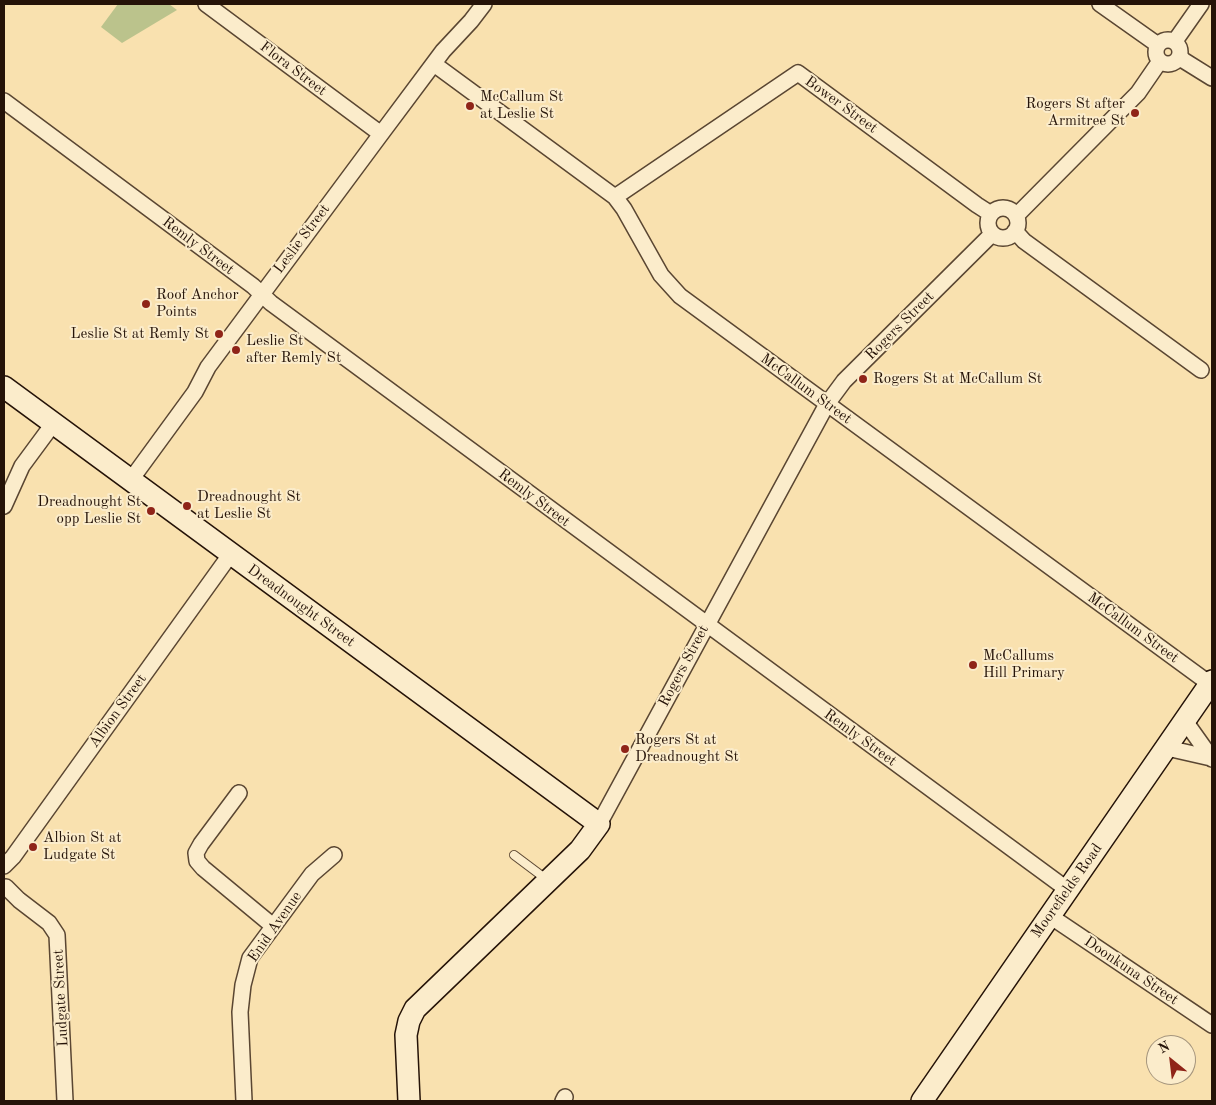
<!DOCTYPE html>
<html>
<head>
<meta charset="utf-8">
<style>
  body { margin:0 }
  #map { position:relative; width:1216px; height:1105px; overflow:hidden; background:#f9e1af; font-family:"Old Standard TT",serif }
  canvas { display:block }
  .frame { position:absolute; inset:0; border:5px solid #251308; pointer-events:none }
  .north { position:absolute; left:1146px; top:1035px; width:50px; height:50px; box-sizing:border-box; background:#fbeccb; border:1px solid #a5957d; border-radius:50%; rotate:331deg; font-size:14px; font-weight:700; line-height:20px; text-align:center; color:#251308 }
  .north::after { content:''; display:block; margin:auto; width:18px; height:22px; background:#8f2418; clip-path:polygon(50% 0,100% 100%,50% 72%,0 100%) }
</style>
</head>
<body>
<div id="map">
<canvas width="1216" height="1105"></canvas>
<div class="frame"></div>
<div class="north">N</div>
</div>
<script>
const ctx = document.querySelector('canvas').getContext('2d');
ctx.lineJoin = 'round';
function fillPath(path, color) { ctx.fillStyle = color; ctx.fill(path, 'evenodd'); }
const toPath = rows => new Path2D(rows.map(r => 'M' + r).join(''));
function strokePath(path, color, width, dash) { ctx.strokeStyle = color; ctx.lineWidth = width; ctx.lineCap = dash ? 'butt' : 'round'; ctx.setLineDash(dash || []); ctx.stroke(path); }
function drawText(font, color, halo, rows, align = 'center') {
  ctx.font = font + ' "Old Standard TT",serif'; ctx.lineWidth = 4; ctx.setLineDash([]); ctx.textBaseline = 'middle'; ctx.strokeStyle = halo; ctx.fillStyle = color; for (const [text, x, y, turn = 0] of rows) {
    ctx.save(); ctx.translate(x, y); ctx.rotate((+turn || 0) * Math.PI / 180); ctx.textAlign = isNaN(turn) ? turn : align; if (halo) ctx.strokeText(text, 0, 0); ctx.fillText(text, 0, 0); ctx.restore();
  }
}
fillPath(toPath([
  [118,4,169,4,177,10,122,43,101,27]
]), '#bbc38c');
const lane = toPath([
  [514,855,546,879]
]);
const street = toPath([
  [206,4,381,134],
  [1100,4,1158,45],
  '1156 52a12 12 0 1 1 24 0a12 12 0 1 1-24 0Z',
  [1175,41,1201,4],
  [1180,56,1183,60,1212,78],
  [434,64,615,197,624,209,661,275,680,296,1210,684],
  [4,101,253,286,271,303,1068,890],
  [615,197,798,73,977,205,991,214],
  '988 223a15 15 0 1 1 30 0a15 15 0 1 1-30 0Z',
  [1016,216,1138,93,1160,61],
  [1015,231,1024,241,1201,370],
  [130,481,195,392,208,367,381,134,443,51,471,21,484,4],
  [4,506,22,466,53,424],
  [1185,721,1212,759],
  [1167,748,1211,758],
  [239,793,201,844,196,853,197,861,203,868,273,926],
  [599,824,827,404,844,381,992,234],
  [4,866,13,857,230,555],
  [6,887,19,900,49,923,57,935,65,1101],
  [1050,916,1212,1025],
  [244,1101,240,1012,243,985,250,958,312,874,334,855],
  [563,1101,565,1097]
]);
const secondary = toPath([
  [4,387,599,824,580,850,415,1009,409,1021,406,1035,409,1101],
  [922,1101,1212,681]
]);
strokePath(lane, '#5a4632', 10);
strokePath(street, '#5a4632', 18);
strokePath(secondary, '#251308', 24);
strokePath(toPath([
  [1211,393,1212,393]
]), '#251308', 2.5, [4, 2.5]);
strokePath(lane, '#fbeccb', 8);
strokePath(street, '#fbeccb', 15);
strokePath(secondary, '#fbeccb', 21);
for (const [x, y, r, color] of [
  [470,106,5,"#8f2418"],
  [1135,113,5,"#8f2418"],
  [146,304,5,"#8f2418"],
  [219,334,5,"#8f2418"],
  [236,350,5,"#8f2418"],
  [863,379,5,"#8f2418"],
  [187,506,5,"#8f2418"],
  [151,511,5,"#8f2418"],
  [973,665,5,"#8f2418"],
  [625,749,5,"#8f2418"],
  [33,847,5,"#8f2418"]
]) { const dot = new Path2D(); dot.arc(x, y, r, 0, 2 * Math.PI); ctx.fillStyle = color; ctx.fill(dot); strokePath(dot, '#fbeccb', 2); }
drawText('15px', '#251308', '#fbeccb', [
  ["Flora Street",293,69,37],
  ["Bower Street",841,105,36],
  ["Leslie Street",302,239,-53],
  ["Remly Street",198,246,37],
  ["Rogers Street",900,326,-45],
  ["McCallum Street",806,389,36],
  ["Remly Street",534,498,37],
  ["Dreadnought Street",301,606,36],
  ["McCallum Street",1133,628,36],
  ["Rogers Street",684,666,-62],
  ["Albion Street",118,711,-54],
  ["Remly Street",860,738,36],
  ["Moorefields Road",1067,891,-55],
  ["Enid Avenue",275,927,-55],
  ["Doonkuna Street",1131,971,34],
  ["Ludgate Street",61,998,-93]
]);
drawText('15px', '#251308', '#fbeccb', [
  ["McCallum St",480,97],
  ["at Leslie St",480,114],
  ["Rogers St after",1125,104,"right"],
  ["Armitree St",1125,121,"right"],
  ["Roof Anchor",156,295],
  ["Points",156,312],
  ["Leslie St at Remly St",209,334,"right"],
  ["Leslie St",246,341],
  ["after Remly St",246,358],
  ["Rogers St at McCallum St",873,379],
  ["Dreadnought St",197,497],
  ["at Leslie St",197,514],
  ["Dreadnought St",141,502,"right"],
  ["opp Leslie St",141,519,"right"],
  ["McCallums",983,656],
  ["Hill Primary",983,673],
  ["Rogers St at",635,740],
  ["Dreadnought St",635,757],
  ["Albion St at",43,838],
  ["Ludgate St",43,855]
], 'left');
</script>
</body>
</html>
